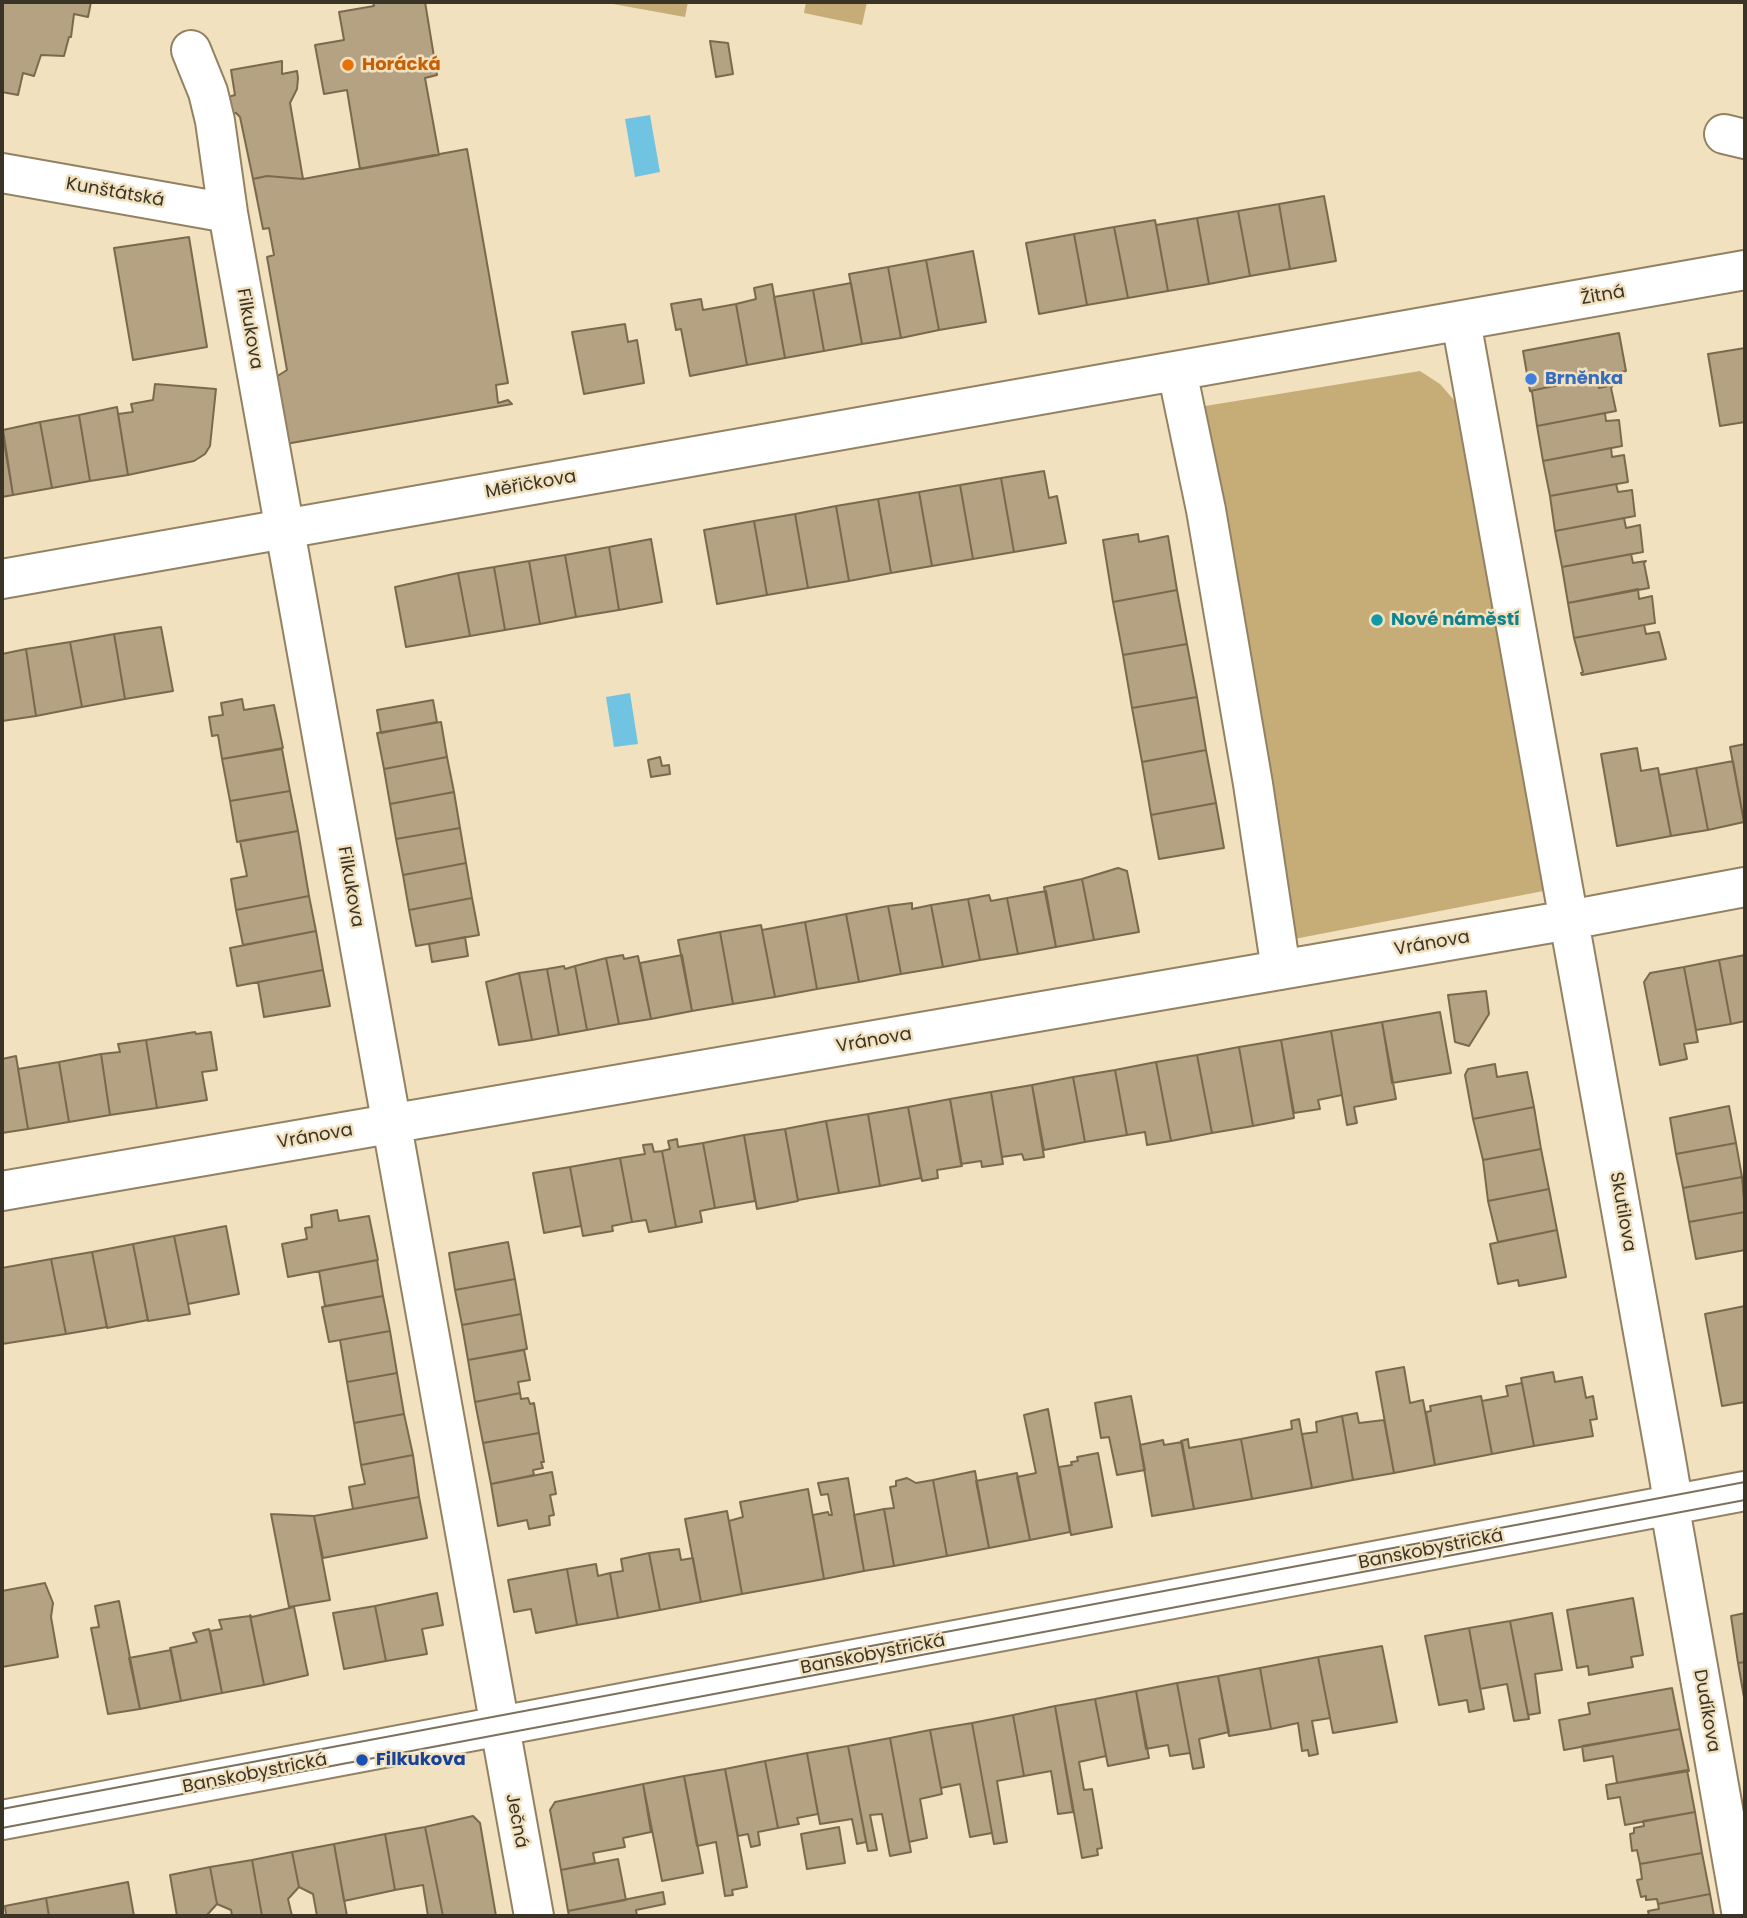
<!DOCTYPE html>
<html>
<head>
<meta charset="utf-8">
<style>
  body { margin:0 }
  #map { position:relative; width:1747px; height:1918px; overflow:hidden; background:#f2e1bf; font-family:Poppins,sans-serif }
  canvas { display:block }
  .frame { position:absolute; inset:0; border:4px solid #3a3427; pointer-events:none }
</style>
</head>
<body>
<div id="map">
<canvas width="1747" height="1918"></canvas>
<div class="frame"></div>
</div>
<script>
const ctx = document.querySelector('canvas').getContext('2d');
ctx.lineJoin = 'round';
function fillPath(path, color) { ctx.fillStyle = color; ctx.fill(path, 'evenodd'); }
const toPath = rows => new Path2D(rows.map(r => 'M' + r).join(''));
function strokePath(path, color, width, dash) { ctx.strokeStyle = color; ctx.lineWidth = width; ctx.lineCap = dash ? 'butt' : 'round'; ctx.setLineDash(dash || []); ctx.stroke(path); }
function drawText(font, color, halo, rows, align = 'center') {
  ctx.font = font + ' Poppins,sans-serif'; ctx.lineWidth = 5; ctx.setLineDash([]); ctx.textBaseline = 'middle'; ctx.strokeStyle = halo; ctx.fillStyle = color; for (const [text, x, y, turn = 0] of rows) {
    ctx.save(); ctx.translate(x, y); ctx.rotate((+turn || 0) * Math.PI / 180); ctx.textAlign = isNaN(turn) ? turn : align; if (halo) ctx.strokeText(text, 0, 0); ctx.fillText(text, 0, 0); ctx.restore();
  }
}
fillPath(toPath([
  [602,2,688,2,685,17],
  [806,2,867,2,862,25,804,13],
  [1420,371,1440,384,1460,407,1554,889,1289,940,1262,783,1271,770,1224,507,1199,407]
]), '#c6ad78');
fillPath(toPath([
  [650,115,660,172,635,177,625,119],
  [630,693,638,744,614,747,606,697]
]), '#70c4e2');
const building = toPath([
  [2,2,91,2,88,17,74,14,71,37,69,37,64,56,41,55,34,76,23,73,18,95,2,92,2,2],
  [373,2,425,2,437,75,425,78,439,155,360,169,347,90,324,94,315,45,344,40,339,12,374,6,373,2],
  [710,41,728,43,733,74,716,77,710,41],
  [282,61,282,74,297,71,298,78,297,89,290,103,303,179,267,176,253,179,257,198,240,117,236,113,231,114,228,97,235,95,231,70,282,61],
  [467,149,508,383,496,385,498,403,508,400,512,404,280,445,271,380,287,370,267,257,274,255,269,228,263,229,253,179,267,176,303,179,467,149],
  [1324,196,1336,261,1290,269,1279,204,1324,196],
  [1279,204,1290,269,1250,276,1238,211,1279,204],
  [1238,211,1250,276,1209,284,1197,218,1238,211],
  [1197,218,1209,284,1168,291,1156,225,1197,218],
  [1155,220,1168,291,1128,298,1114,227,1155,220],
  [1114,227,1128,298,1087,305,1074,234,1114,227],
  [1074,234,1087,305,1039,314,1026,243,1074,234],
  [189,237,207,347,133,360,114,248,189,237],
  [973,251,986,322,939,330,926,260,973,251],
  [926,260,939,330,901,338,888,267,926,260],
  [888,267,901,338,862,344,849,274,888,267],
  [851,283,862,344,824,351,813,290,851,283],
  [772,284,785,358,747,365,736,304,756,299,754,288,772,284],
  [813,290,824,351,785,358,774,297,813,290],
  [701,299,703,310,736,304,747,365,690,376,681,329,676,330,671,304,701,299],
  [625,324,628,342,637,340,644,383,584,394,572,332,625,324],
  [1619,333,1626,371,1530,391,1523,351,1619,333],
  [1745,348,1745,422,1720,426,1708,354,1745,348],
  [1601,376,1601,378,1597,379,1599,388,1613,385,1611,388,1616,411,1537,426,1532,392,1530,391,1601,376],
  [155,384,216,389,210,446,205,454,194,461,128,475,118,414,133,412,131,404,153,400,155,384],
  [117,407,128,475,90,481,79,415,117,407],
  [1605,413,1606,421,1619,420,1622,446,1543,461,1537,426,1605,413],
  [79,415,90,481,52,488,40,422,79,415],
  [40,422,52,488,13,495,3,430,40,422],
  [2,430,13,495,2,497,2,430],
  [1611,448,1612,457,1624,455,1628,482,1550,496,1543,461,1611,448],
  [1044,471,1049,498,1057,496,1066,543,1014,552,1001,478,1044,471],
  [1001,478,1014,552,973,559,960,485,1001,478],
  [1616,484,1618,492,1632,490,1635,516,1555,531,1550,496,1616,484],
  [960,485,973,559,932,566,919,492,960,485],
  [919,492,932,566,891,573,878,499,919,492],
  [878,499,891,573,849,581,836,506,878,499],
  [836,506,849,581,808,588,795,514,836,506],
  [795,514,808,588,767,595,754,521,795,514],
  [1624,518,1626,528,1640,525,1643,552,1562,567,1555,531,1624,518],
  [754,521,767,595,717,604,704,530,754,521],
  [1138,534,1139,542,1168,536,1177,590,1113,602,1103,540,1138,534],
  [651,539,662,602,619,610,609,547,651,539],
  [609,547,619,610,576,617,565,555,609,547],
  [1631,554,1633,563,1646,561,1644,563,1649,588,1568,603,1562,567,1631,554],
  [565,555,576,617,540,624,529,561,565,555],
  [529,561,540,624,505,630,494,567,529,561],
  [494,567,505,630,470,636,458,573,494,567],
  [458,573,470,636,406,647,395,587,458,573],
  [1638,589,1639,599,1652,596,1655,623,1574,638,1568,603,1638,589],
  [1177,590,1187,644,1123,655,1113,602,1177,590],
  [1644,625,1646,634,1659,632,1666,659,1582,675,1581,673,1583,672,1574,638,1644,625],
  [161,627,173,691,125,699,114,634,161,627],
  [114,634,125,699,82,707,70,642,114,634],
  [70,642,82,707,36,716,26,649,70,642],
  [1187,644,1197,697,1132,708,1123,655,1187,644],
  [26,649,36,716,2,721,2,654,26,649],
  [1197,697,1206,750,1142,762,1132,708,1197,697],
  [242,699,244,710,274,705,283,748,222,759,218,735,212,736,209,717,223,715,221,703,242,699],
  [433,700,437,722,381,733,377,710,433,700],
  [441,722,447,757,384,769,377,733,441,722],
  [1745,744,1745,822,1744,822,1730,747,1745,744],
  [1637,748,1641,771,1658,768,1671,836,1617,846,1601,754,1637,748],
  [282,749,290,791,230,801,222,759,282,749],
  [1206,750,1216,803,1151,815,1142,762,1206,750],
  [447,757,454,792,390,804,384,769,447,757],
  [660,757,662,766,669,765,670,774,651,777,648,760,660,757],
  [1733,761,1744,822,1708,830,1696,768,1733,761],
  [1696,768,1708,830,1671,836,1659,775,1696,768],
  [290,791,298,831,237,842,230,801,290,791],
  [454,792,460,828,396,839,390,804,454,792],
  [1216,803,1224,848,1159,859,1151,815,1216,803],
  [460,828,466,863,403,875,396,839,460,828],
  [298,831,309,896,236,910,231,879,247,876,240,841,298,831],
  [466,863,472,898,409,910,403,875,466,863],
  [1118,868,1127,871,1139,932,1094,940,1082,879,1118,868],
  [1082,879,1094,940,1056,947,1044,887,1082,879],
  [1046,891,1056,947,1018,954,1007,898,1046,891],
  [989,895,991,901,1007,898,1018,954,980,960,968,899,989,895],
  [309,896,316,931,243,945,236,910,309,896],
  [472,898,479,935,416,946,409,910,472,898],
  [968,899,980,960,943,967,931,905,968,899],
  [912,903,912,909,931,905,943,967,901,974,888,906,912,903],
  [888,906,901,974,859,982,846,914,888,906],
  [846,914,859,982,817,989,805,922,846,914],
  [805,922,817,989,775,997,762,930,805,922],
  [761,925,775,997,733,1004,720,932,761,925],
  [316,931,323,970,237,986,230,948,316,931],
  [720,932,733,1004,692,1011,678,940,720,932],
  [465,937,468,956,432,962,429,944,465,937],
  [623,955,624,959,638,956,651,1019,619,1024,606,958,623,955],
  [682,955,692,1011,651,1019,640,963,682,955],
  [1745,955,1745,1021,1731,1024,1719,960,1745,955],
  [606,958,619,1024,587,1030,575,966,606,958],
  [1719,960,1731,1024,1696,1030,1684,967,1719,960],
  [564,966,565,969,575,966,587,1030,559,1035,547,969,564,966],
  [1684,967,1698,1042,1684,1044,1687,1059,1660,1065,1644,982,1650,973,1684,967],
  [547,969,559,1035,532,1040,519,973,547,969],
  [323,970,330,1006,264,1017,258,982,323,970],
  [519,973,532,1040,499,1045,486,982,519,973],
  [1486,991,1489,1014,1469,1046,1455,1042,1448,995,1486,991],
  [1440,1012,1451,1073,1392,1083,1382,1022,1440,1012],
  [1382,1022,1396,1099,1354,1107,1357,1123,1347,1125,1331,1031,1382,1022],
  [1331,1031,1342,1095,1318,1100,1320,1109,1294,1113,1281,1040,1331,1031],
  [195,1032,196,1034,211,1032,217,1070,202,1072,207,1100,157,1108,146,1040,195,1032],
  [146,1040,157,1108,110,1115,101,1054,120,1052,118,1044,146,1040],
  [1281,1040,1294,1118,1253,1126,1239,1047,1281,1040],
  [1239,1047,1253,1126,1212,1133,1197,1055,1239,1047],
  [101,1054,110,1115,69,1122,59,1062,101,1054],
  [1197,1055,1212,1133,1171,1141,1156,1062,1197,1055],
  [16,1056,28,1129,2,1133,2,1059,16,1056],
  [59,1062,69,1122,28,1129,18,1069,59,1062],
  [1156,1062,1171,1141,1147,1145,1145,1132,1127,1135,1115,1070,1156,1062],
  [1495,1064,1497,1077,1527,1072,1534,1107,1473,1119,1465,1075,1468,1069,1495,1064],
  [1115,1070,1127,1135,1085,1142,1073,1077,1115,1070],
  [1073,1077,1085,1142,1044,1150,1032,1085,1073,1077],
  [1032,1085,1044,1157,1024,1160,1022,1154,1002,1157,991,1092,1032,1085],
  [991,1092,1003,1164,982,1167,981,1161,961,1164,950,1099,991,1092],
  [950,1099,962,1166,937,1170,938,1178,922,1181,908,1107,950,1099],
  [1729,1106,1736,1143,1676,1154,1670,1118,1729,1106],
  [908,1107,921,1178,880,1186,868,1114,908,1107],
  [1534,1107,1541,1149,1483,1160,1473,1119,1534,1107],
  [868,1114,880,1186,839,1193,826,1121,868,1114],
  [826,1121,839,1193,798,1200,785,1129,826,1121],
  [785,1129,798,1201,757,1209,744,1135,785,1129],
  [744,1135,755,1201,715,1208,703,1143,744,1135],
  [677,1139,678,1147,703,1143,715,1208,700,1211,702,1222,676,1227,662,1151,670,1149,668,1141,677,1139],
  [1736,1143,1742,1177,1683,1188,1676,1154,1736,1143],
  [652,1144,654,1152,662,1151,676,1227,649,1232,646,1220,632,1222,620,1158,645,1154,643,1145,652,1144],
  [1541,1149,1549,1189,1488,1201,1483,1160,1541,1149],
  [620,1158,632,1222,612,1226,613,1231,583,1236,570,1167,620,1158],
  [570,1167,581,1226,544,1233,533,1173,570,1167],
  [1742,1177,1745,1212,1689,1222,1683,1188,1742,1177],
  [1549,1189,1557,1230,1498,1242,1488,1201,1549,1189],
  [337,1210,339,1221,369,1216,378,1260,288,1277,282,1244,307,1239,305,1228,312,1227,311,1215,337,1210],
  [1745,1212,1745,1250,1696,1259,1689,1222,1745,1212],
  [226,1226,239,1294,188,1304,174,1236,226,1226],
  [1557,1230,1566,1277,1519,1286,1518,1280,1498,1284,1490,1244,1557,1230],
  [174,1236,190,1314,148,1321,133,1244,174,1236],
  [508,1242,515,1279,455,1290,449,1253,508,1242],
  [133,1244,148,1320,107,1328,92,1252,133,1244],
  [92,1252,107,1327,66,1334,51,1259,92,1252],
  [51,1259,66,1334,2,1344,2,1268,51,1259],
  [377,1260,383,1296,325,1306,319,1271,377,1260],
  [515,1279,521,1314,462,1325,455,1290,515,1279],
  [383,1296,390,1331,329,1342,322,1307,383,1296],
  [1745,1306,1745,1402,1722,1406,1705,1314,1745,1306],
  [521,1314,527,1349,468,1360,462,1325,521,1314],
  [390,1331,397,1373,347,1382,340,1340,390,1331],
  [524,1350,530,1380,518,1382,520,1393,475,1402,468,1360,524,1350],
  [1404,1367,1410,1403,1423,1400,1435,1465,1394,1473,1376,1372,1404,1367],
  [1553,1372,1555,1382,1582,1377,1586,1398,1593,1396,1597,1419,1590,1420,1593,1436,1534,1446,1521,1378,1553,1372],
  [397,1373,404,1414,354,1423,347,1382,397,1373],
  [1522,1383,1534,1446,1492,1454,1482,1401,1508,1396,1506,1386,1522,1383],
  [520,1393,521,1399,528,1398,530,1404,534,1403,539,1433,483,1443,475,1402,520,1393],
  [1131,1396,1145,1470,1117,1475,1109,1437,1101,1438,1095,1403,1131,1396],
  [1481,1396,1492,1454,1435,1465,1426,1412,1431,1411,1430,1406,1481,1396],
  [1048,1409,1070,1532,1030,1540,1017,1477,1036,1473,1024,1415,1048,1409],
  [1357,1413,1359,1423,1384,1420,1394,1473,1353,1480,1342,1416,1357,1413],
  [404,1414,413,1455,361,1465,354,1423,404,1414],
  [1342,1416,1353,1480,1312,1488,1302,1434,1317,1432,1316,1422,1342,1416],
  [1299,1419,1312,1488,1252,1499,1241,1439,1292,1429,1291,1421,1299,1419],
  [539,1433,544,1462,541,1462,543,1468,533,1470,534,1475,491,1484,483,1443,539,1433],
  [1188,1439,1189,1448,1241,1439,1252,1499,1194,1509,1181,1441,1188,1439],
  [1163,1440,1164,1445,1182,1442,1194,1509,1152,1516,1140,1445,1163,1440],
  [1098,1453,1112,1527,1071,1535,1059,1467,1072,1465,1071,1462,1078,1461,1077,1457,1098,1453],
  [413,1455,419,1497,353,1509,349,1487,365,1484,361,1465,413,1455],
  [975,1471,989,1548,947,1556,933,1480,975,1471],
  [552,1472,556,1494,550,1495,554,1515,549,1516,550,1525,529,1529,527,1520,498,1526,491,1484,552,1472],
  [1017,1473,1030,1540,989,1548,976,1481,1017,1473],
  [848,1478,864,1571,824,1579,813,1515,828,1512,829,1515,832,1515,828,1494,821,1495,818,1483,848,1478],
  [907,1478,916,1483,933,1480,947,1556,894,1566,884,1509,894,1508,890,1487,896,1486,896,1481,907,1478],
  [808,1489,824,1579,742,1594,729,1521,743,1517,740,1502,808,1489],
  [419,1497,427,1538,323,1558,314,1516,419,1497],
  [884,1509,894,1566,864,1571,854,1515,884,1509],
  [727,1511,742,1594,701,1602,685,1519,727,1511],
  [271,1514,314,1516,330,1600,289,1607,271,1514],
  [679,1549,681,1560,693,1558,701,1602,660,1610,649,1553,679,1549],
  [649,1553,660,1610,618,1618,610,1573,623,1571,621,1559,649,1553],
  [596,1564,598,1576,610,1573,618,1618,577,1625,567,1569,596,1564],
  [567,1569,577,1625,536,1633,531,1609,514,1612,508,1580,567,1569],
  [45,1583,53,1603,51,1617,58,1657,2,1667,2,1591,45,1583],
  [437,1593,443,1625,422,1629,427,1654,386,1661,375,1606,437,1593],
  [1633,1598,1643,1655,1631,1657,1633,1667,1589,1675,1588,1666,1577,1668,1567,1610,1633,1598],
  [119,1601,140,1709,108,1714,91,1628,99,1627,95,1606,119,1601],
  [375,1606,386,1661,344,1669,333,1613,375,1606],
  [294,1607,308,1675,264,1685,250,1615,252,1617,294,1607],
  [1552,1613,1562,1670,1535,1674,1540,1713,1528,1715,1510,1621,1552,1613],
  [1745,1613,1745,1662,1738,1663,1731,1616,1745,1613],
  [250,1616,264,1685,222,1693,210,1631,222,1629,219,1620,250,1616],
  [1510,1621,1529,1719,1514,1721,1507,1684,1480,1689,1469,1628,1510,1621],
  [1469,1628,1484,1709,1469,1712,1467,1700,1439,1705,1425,1636,1469,1628],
  [209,1629,222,1693,181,1701,170,1648,197,1642,193,1633,209,1629],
  [1382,1646,1397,1722,1333,1733,1318,1657,1382,1646],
  [171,1650,181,1701,140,1709,129,1658,171,1650],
  [1318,1657,1330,1718,1312,1721,1318,1754,1309,1756,1308,1750,1302,1751,1298,1723,1271,1729,1260,1668,1318,1657],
  [1745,1662,1745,1703,1738,1663,1745,1662],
  [1260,1668,1271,1729,1229,1736,1218,1676,1260,1668],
  [1218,1676,1229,1732,1199,1739,1204,1767,1193,1769,1177,1683,1218,1676],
  [1177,1683,1190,1753,1170,1756,1168,1745,1146,1749,1136,1691,1177,1683],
  [1672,1688,1680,1729,1564,1750,1559,1720,1590,1714,1588,1703,1672,1688],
  [1136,1691,1149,1758,1108,1766,1095,1699,1136,1691],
  [1095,1699,1106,1756,1079,1762,1084,1790,1092,1789,1102,1848,1097,1849,1098,1855,1082,1858,1055,1706,1095,1699],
  [1055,1706,1073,1812,1058,1814,1051,1771,1024,1776,1013,1715,1055,1706],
  [1013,1715,1024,1776,997,1781,1007,1842,994,1844,972,1723,1013,1715],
  [972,1723,992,1833,970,1837,960,1784,941,1788,930,1730,972,1723],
  [1680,1729,1689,1771,1617,1783,1613,1756,1584,1761,1582,1746,1680,1729],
  [930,1730,942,1794,920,1799,927,1838,909,1842,890,1738,930,1730],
  [890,1738,911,1852,890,1856,882,1814,870,1815,877,1850,868,1851,848,1746,890,1738],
  [848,1746,866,1842,857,1844,852,1819,820,1824,807,1753,848,1746],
  [807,1753,818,1814,797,1818,799,1824,778,1828,765,1761,807,1753],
  [765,1761,778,1828,758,1832,760,1845,751,1847,748,1834,738,1836,725,1769,765,1761],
  [725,1769,747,1887,732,1890,733,1895,725,1896,716,1842,697,1846,684,1776,725,1769],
  [1687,1770,1695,1812,1625,1825,1620,1797,1608,1799,1606,1785,1687,1770],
  [684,1776,703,1873,662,1881,643,1784,684,1776],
  [643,1784,651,1832,623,1838,625,1847,593,1853,595,1863,561,1870,550,1810,555,1802,643,1784],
  [1695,1812,1702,1853,1640,1864,1637,1850,1632,1851,1630,1834,1634,1833,1634,1828,1644,1826,1643,1821,1695,1812],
  [473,1816,480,1823,496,1916,443,1916,425,1827,473,1816],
  [425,1827,443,1916,428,1916,423,1885,395,1890,385,1834,425,1827],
  [839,1827,845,1863,807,1869,801,1834,839,1827],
  [385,1834,395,1890,344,1901,334,1844,385,1834],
  [334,1844,347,1916,317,1916,313,1894,299,1887,292,1852,334,1844],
  [292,1852,299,1887,288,1899,292,1916,262,1916,252,1860,292,1852],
  [1702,1853,1710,1894,1658,1904,1657,1899,1646,1900,1646,1896,1641,1897,1637,1880,1642,1879,1640,1864,1702,1853],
  [618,1859,626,1900,568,1911,561,1870,618,1859],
  [252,1860,262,1916,232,1916,231,1910,217,1904,210,1867,252,1860],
  [210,1867,217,1904,206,1916,177,1916,170,1875,210,1867],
  [128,1882,134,1916,49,1916,46,1898,128,1882],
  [663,1892,665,1904,636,1910,637,1916,569,1916,568,1911,663,1892],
  [1710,1894,1714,1916,1644,1916,1649,1916,1648,1911,1659,1909,1658,1904,1710,1894],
  [46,1898,49,1916,6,1916,5,1906,46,1898]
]);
fillPath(building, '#b5a283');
strokePath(building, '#7b694d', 2);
const minor = toPath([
  [191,50,208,92,215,121,228,213,534,1916],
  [1724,134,1745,139],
  [2,173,228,213],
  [1461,321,1665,1454,1672,1495,1671,1514,1742,1916],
  [1177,371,1206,510,1253,784,1281,970],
  [2,579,1745,270],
  [2,1191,1569,920,1745,887],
  [2,1820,1745,1491]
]);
strokePath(minor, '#928263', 42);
strokePath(minor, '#fff', 38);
strokePath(toPath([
  [2,1809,1745,1482],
  [2,1828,1745,1500]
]), '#7b715d', 2);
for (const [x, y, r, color] of [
  [348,65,7,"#e8710a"],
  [1531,379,7,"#3f7fe0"],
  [1377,620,7,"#0f9aa8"],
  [362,1760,7,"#1a4fb4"]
]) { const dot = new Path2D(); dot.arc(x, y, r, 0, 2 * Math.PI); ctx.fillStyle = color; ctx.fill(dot); strokePath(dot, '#f2e1bf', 2.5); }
drawText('bold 18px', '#c56008', '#f2e1bf', [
  ["Horácká",362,65]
], 'left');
drawText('18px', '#3a3427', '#f2e1bf', [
  ["Kunštátská",115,193,10],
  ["Žitná",1603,296,-10],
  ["Filkukova",249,329,80],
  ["Měřičkova",531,485,-10],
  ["Filkukova",350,887,80],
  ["Vránova",1432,944,-10],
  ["Vránova",874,1041,-10],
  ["Vránova",315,1137,-10],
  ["Skutilova",1622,1212,80],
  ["Banskobystrická",1431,1550,-11],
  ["Banskobystrická",873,1655,-11],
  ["Dudíkova",1706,1711,80],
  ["Banskobystrická",255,1774,-11],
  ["Ječná",516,1821,79]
]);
drawText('bold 18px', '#366cbe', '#f2e1bf', [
  ["Brněnka",1545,379]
], 'left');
drawText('bold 18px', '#0d838f', '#f2e1bf', [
  ["Nové náměstí",1391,620]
], 'left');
drawText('bold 18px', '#164399', '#f2e1bf', [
  ["Filkukova",376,1760]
], 'left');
</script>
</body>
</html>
